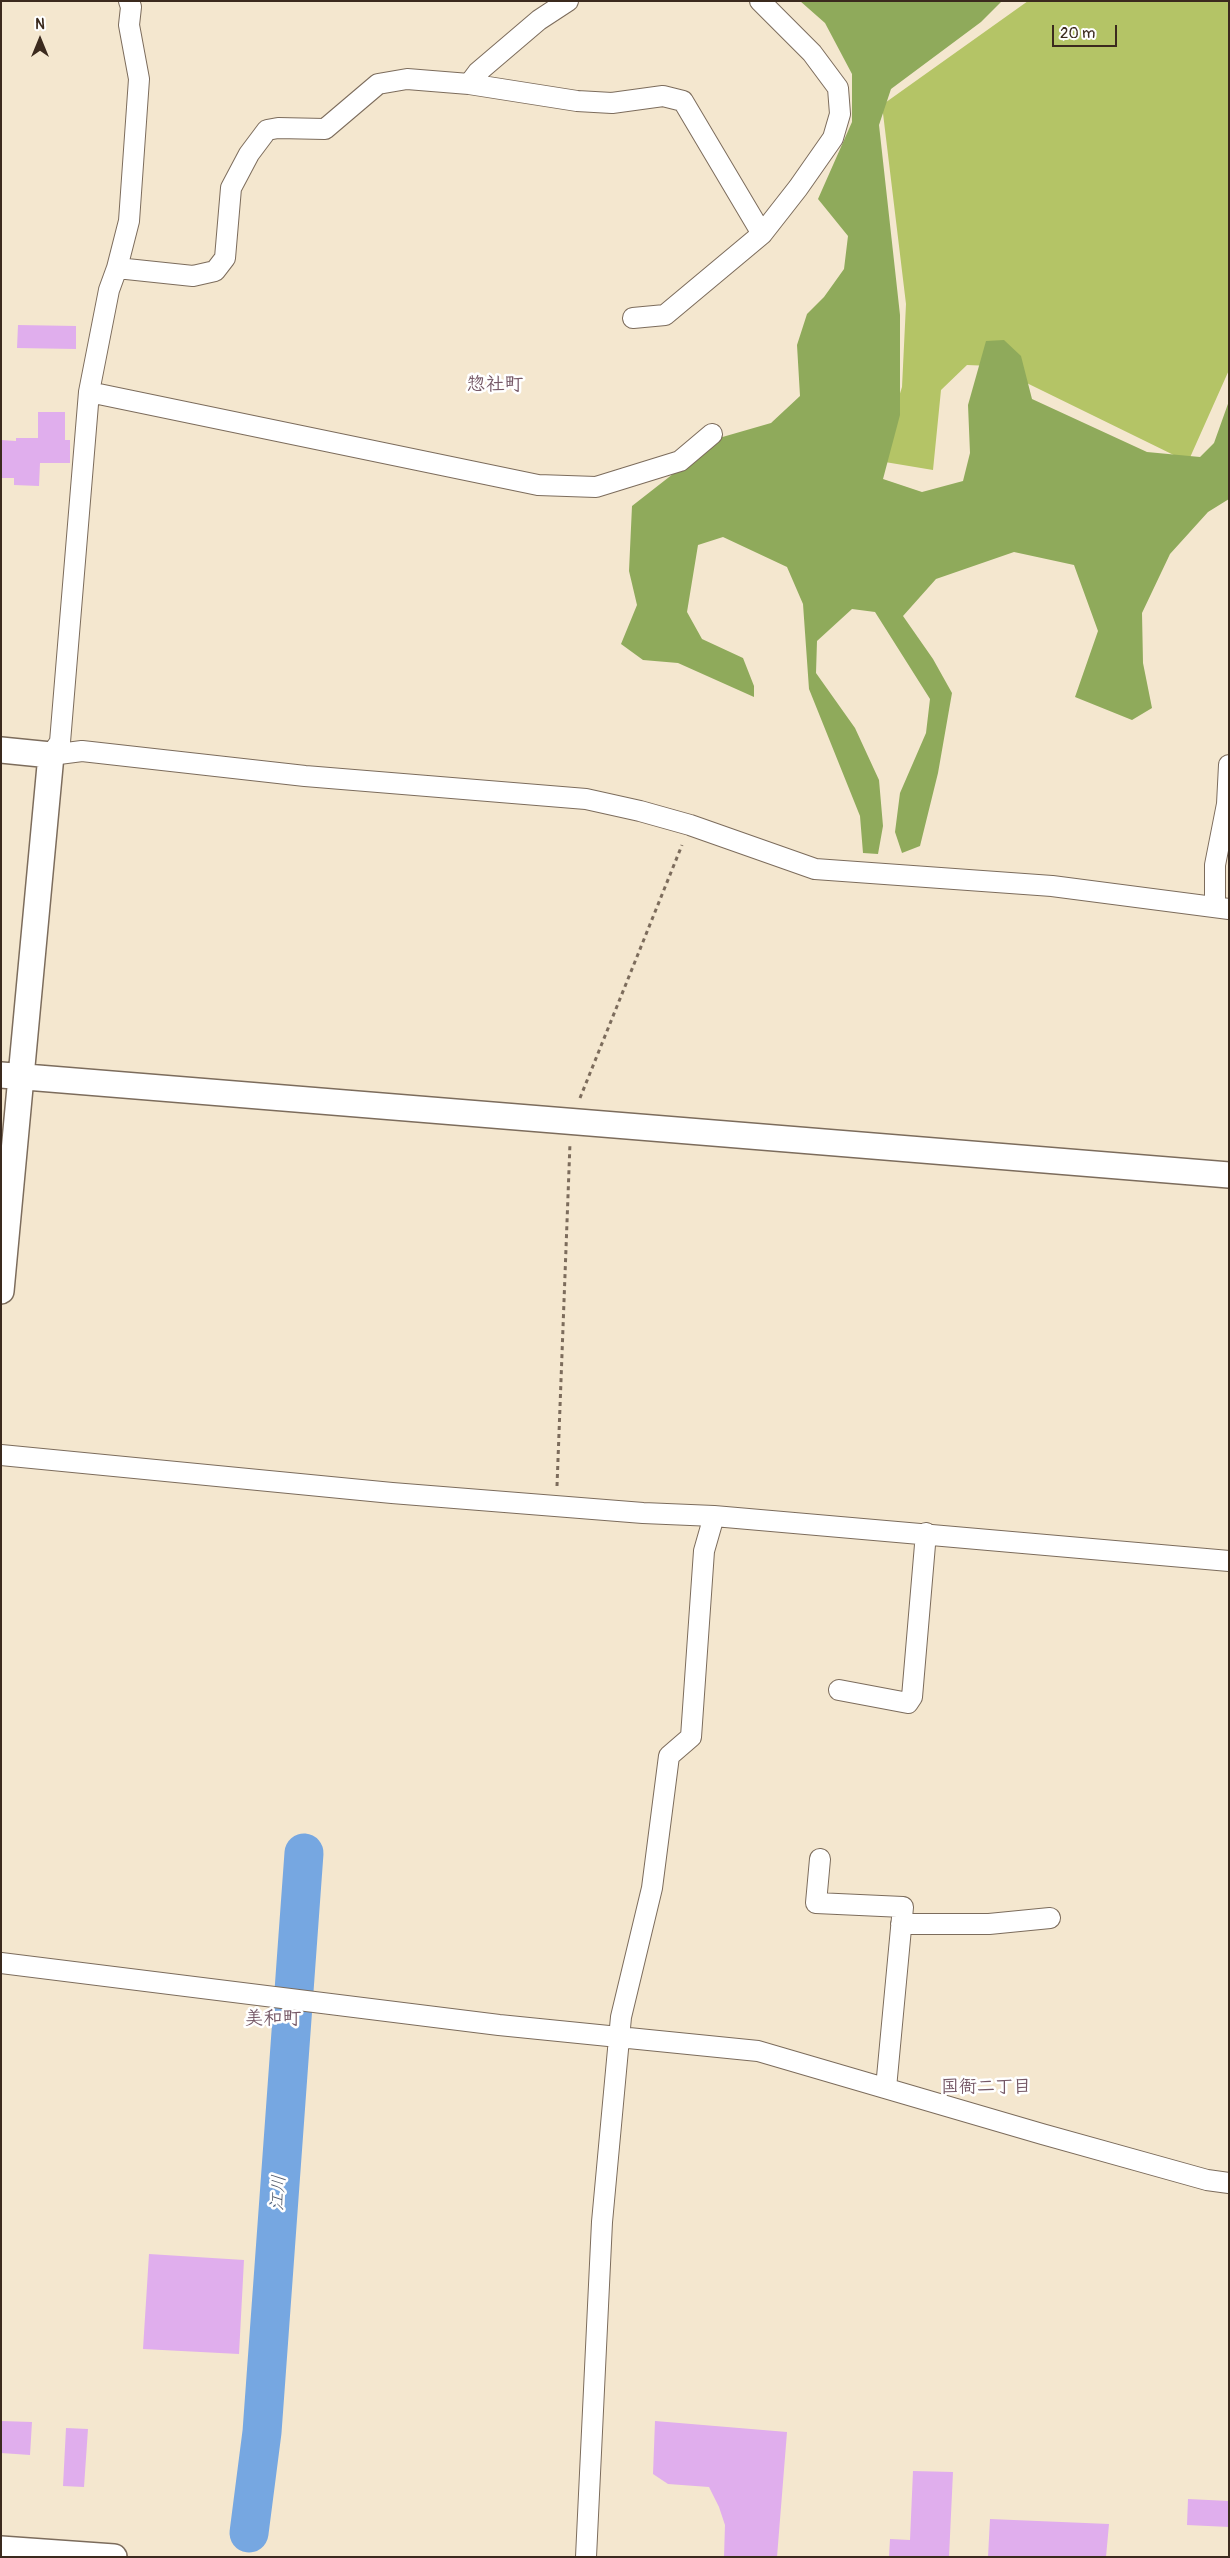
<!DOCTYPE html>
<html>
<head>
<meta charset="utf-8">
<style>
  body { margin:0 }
  #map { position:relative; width:1230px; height:2558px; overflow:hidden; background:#f4e7cf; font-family:Pangolin,sans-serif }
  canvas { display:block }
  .frame { position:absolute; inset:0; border:2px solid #3b2a1e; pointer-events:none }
  .north { position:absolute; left:15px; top:15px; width:50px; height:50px; -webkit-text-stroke:4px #fff; paint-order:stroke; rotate:0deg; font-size:14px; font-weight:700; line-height:20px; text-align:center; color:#3b2a1e }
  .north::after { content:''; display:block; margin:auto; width:18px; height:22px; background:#3b2a1e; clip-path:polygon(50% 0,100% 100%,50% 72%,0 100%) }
  .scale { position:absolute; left:1052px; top:25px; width:65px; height:22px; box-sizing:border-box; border:2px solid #3b2a1e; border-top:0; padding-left:6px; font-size:15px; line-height:18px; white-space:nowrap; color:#3b2a1e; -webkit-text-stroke:4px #fff; paint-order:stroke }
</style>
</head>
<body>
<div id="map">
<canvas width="1230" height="2558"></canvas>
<div class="frame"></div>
<div class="north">N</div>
<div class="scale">20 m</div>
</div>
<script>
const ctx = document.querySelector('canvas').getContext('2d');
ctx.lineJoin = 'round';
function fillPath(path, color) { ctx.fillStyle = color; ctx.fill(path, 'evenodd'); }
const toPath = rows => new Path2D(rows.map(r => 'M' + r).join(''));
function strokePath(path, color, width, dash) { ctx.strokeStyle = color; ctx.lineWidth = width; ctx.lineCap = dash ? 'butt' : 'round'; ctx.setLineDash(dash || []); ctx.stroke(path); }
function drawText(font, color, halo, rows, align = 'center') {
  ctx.font = font + ' Pangolin,"Klee One",sans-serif'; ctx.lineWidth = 5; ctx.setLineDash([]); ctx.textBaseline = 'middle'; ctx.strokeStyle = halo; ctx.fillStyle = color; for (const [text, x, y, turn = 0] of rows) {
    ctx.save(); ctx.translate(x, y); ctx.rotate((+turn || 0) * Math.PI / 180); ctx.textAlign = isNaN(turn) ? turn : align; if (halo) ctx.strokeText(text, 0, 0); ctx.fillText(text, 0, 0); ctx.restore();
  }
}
fillPath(toPath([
  [1028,1,1229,1,1229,370,1188,462,992,366,967,365,941,390,933,470,879,461,902,387,906,304,882,105]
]), '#b4c466');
fillPath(toPath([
  [800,1,1002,1,981,22,891,89,879,125,900,315,900,415,883,479,922,492,963,481,970,453,968,405,986,341,1004,340,1021,356,1032,399,1147,452,1200,457,1214,443,1229,401,1229,499,1208,512,1170,554,1142,613,1143,663,1152,708,1132,720,1075,697,1098,631,1074,565,1014,552,936,579,903,616,933,659,952,693,938,773,920,846,902,853,895,832,900,793,926,733,930,699,875,612,852,609,817,641,816,673,855,728,879,780,883,826,878,854,863,853,860,816,809,689,803,604,787,567,723,537,698,545,687,612,702,639,743,658,754,686,754,697,678,663,643,660,621,644,637,605,629,571,632,506,719,438,771,423,800,396,797,345,807,314,824,297,844,269,848,236,818,199,852,122,852,74,825,23]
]), '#8faa5b');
strokePath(toPath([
  [249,2533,262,2432,304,1853]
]), '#76a7e1', 39);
fillPath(toPath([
  [18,325,76,326,76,349,17,348],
  [38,412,65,412,65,440,70,440,70,463,40,463,39,486,14,485,14,478,1,478,1,440,16,441,16,438,38,438],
  [149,2254,244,2260,239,2354,143,2349],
  [1,2421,32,2422,30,2455,1,2453],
  [655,2421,787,2432,777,2557,724,2557,725,2525,719,2507,709,2487,668,2484,653,2474],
  [66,2428,88,2429,84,2487,63,2486],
  [913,2471,953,2472,949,2557,889,2557,890,2539,910,2540],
  [1188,2499,1229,2501,1229,2527,1187,2525],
  [990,2519,1109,2524,1106,2557,988,2557]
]), '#e0aeed');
const minor = toPath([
  [469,84,478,72,539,20,568,1],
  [117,268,193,276,215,271,225,258,231,188,249,154,267,130,278,128,325,129,378,84,407,79,469,84,577,101,612,103,663,96,683,101,762,234],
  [633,318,665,315,762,234,798,188,833,138,840,114,838,88,812,53,760,1],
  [89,392,538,485,596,487,680,461,712,434],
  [51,755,82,751,305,776,586,799,640,811,690,825,815,869,1052,886,1229,909],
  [51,755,60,742,89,392,109,290,117,268,129,221,139,79,129,25,131,7,129,1],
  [1215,907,1215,865,1227,804,1229,765],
  [1,1455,392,1493,643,1513,714,1516,1229,1561],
  [839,1690,908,1703,912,1697,926,1533],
  [820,1859,816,1903,903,1907,886,2088],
  [901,1924,989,1924,1050,1918],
  [1,1963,499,2025,758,2051,1042,2134,1207,2180,1229,2183],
  [586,2557,602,2222,621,2017,652,1888,669,1756,691,1737,704,1551,714,1516]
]);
const tertiary = toPath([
  [1,750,51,755,1,1291],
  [1,1075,1229,1175],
  [1,2549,114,2557]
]);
strokePath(minor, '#7c6c5c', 22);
strokePath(tertiary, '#7c6c5c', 28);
strokePath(toPath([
  [580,1098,682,845],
  [557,1486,570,1143]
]), '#7c6c5c', 3, [4, 4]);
strokePath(minor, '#fff', 20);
strokePath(tertiary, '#fff', 25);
drawText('bold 18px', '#755866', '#fff', [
  ["国衙二丁目",986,2087]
]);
drawText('italic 18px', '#535c6c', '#fff', [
  ["江川",279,2193,-86]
]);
drawText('bold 19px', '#755866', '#fff', [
  ["惣社町",495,385],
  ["美和町",273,2019]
]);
</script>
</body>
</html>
